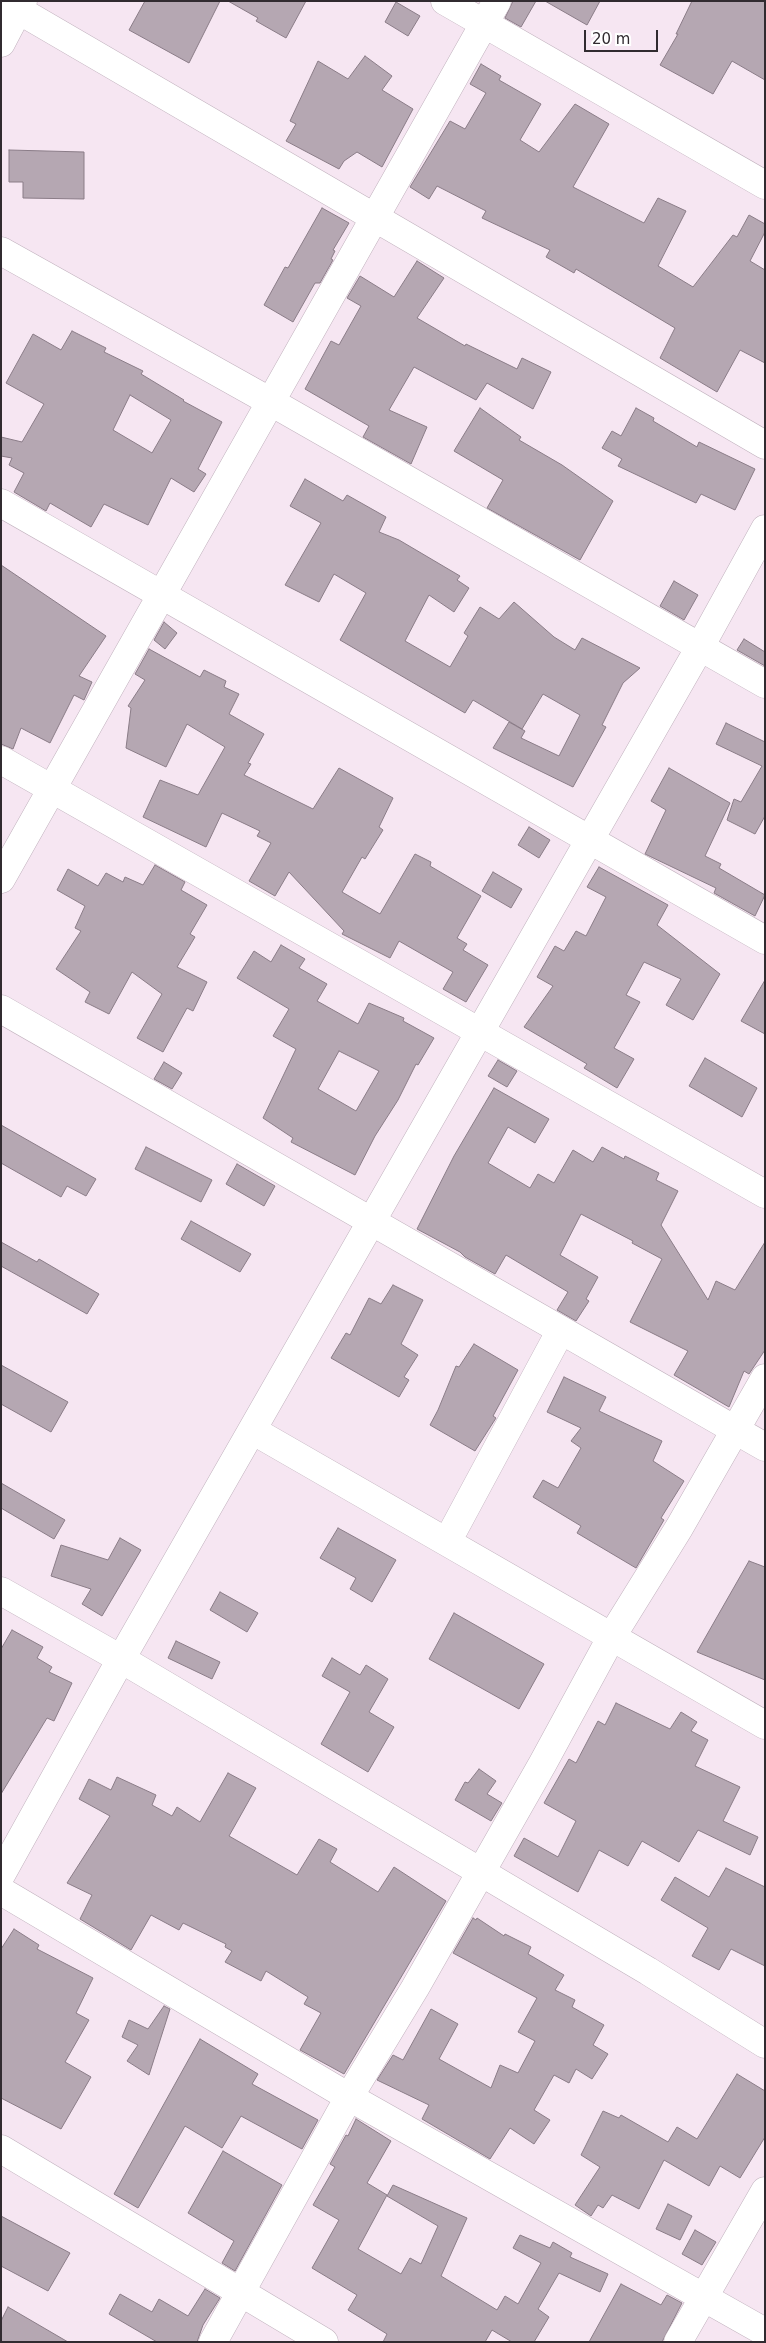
<!DOCTYPE html>
<html>
<head>
<meta charset="utf-8">
<style>
  body { margin:0 }
  #map { position:relative; width:766px; height:2343px; overflow:hidden; background:#f6e6f2; font-family:"DejaVu Sans",sans-serif }
  canvas { display:block }
  .frame { position:absolute; inset:0; border:2px solid #312b30; pointer-events:none }
  .scale { position:absolute; left:584px; top:30px; width:74px; height:22px; box-sizing:border-box; border:2px solid #312b30; border-top:0; padding-left:6px; font-size:15px; line-height:18px; white-space:nowrap; color:#312b30; -webkit-text-stroke:4px #fff; paint-order:stroke }
</style>
</head>
<body>
<div id="map">
<canvas width="766" height="2343"></canvas>
<div class="frame"></div>
<div class="scale">20 m</div>
</div>
<script>
const ctx = document.querySelector('canvas').getContext('2d');
ctx.lineJoin = 'round';
function fillPath(path, color) { ctx.fillStyle = color; ctx.fill(path, 'evenodd'); }
const toPath = rows => new Path2D(rows.map(r => 'M' + r).join(''));
function strokePath(path, color, width, dash) { ctx.strokeStyle = color; ctx.lineWidth = width; ctx.lineCap = dash ? 'butt' : 'round'; ctx.setLineDash(dash || []); ctx.stroke(path); }
const building = toPath([
  [145,1,220,1,189,63,129,30,145,1],
  [228,1,306,1,286,38,256,21,258,18,228,1],
  [513,1,536,1,521,27,505,18,513,1],
  [545,1,600,1,587,25,545,1],
  [692,1,765,1,765,80,732,61,713,94,660,65,678,34,676,34,692,1],
  [396,2,420,16,408,36,385,22,396,2],
  [365,56,392,76,382,90,413,109,382,167,357,152,344,161,339,169,286,141,296,124,290,121,318,61,348,79,365,56],
  [481,64,501,76,499,80,541,104,520,140,539,152,575,104,609,124,573,187,644,223,658,198,686,211,658,266,693,287,733,235,737,237,749,215,765,224,765,232,750,261,765,270,765,363,740,350,717,392,660,358,675,328,576,269,574,273,546,257,550,250,482,218,486,211,437,186,429,199,410,187,450,121,465,129,486,93,470,84,481,64],
  [9,150,84,152,84,199,23,198,23,182,9,182,9,150],
  [322,208,349,223,333,250,335,251,331,259,333,260,320,283,315,283,293,322,264,305,285,267,288,268,322,208],
  [417,261,444,278,417,318,465,346,466,344,517,369,522,358,551,372,533,409,487,383,476,400,414,367,389,410,427,427,411,464,363,437,369,426,305,389,331,341,339,345,361,306,347,298,360,276,394,297,417,261],
  [72,331,106,348,104,352,143,371,141,374,184,400,183,401,222,422,198,469,206,474,194,492,171,478,148,525,104,504,91,527,50,503,46,511,14,492,24,473,9,465,12,458,1,456,1,437,22,442,44,404,6,383,33,334,61,350,72,331],
  [130,395,171,420,152,453,113,430,130,395],
  [480,408,521,437,519,440,562,465,613,501,580,560,487,508,503,480,454,451,480,408],
  [636,408,654,418,653,421,697,447,699,442,755,469,735,510,701,494,696,503,618,466,622,459,602,448,612,431,621,436,636,408],
  [305,479,343,501,347,495,386,517,379,532,399,540,460,576,457,580,469,588,454,612,429,595,405,641,450,667,468,636,464,633,480,607,499,619,514,602,554,637,575,650,582,638,640,668,623,683,602,725,606,727,573,787,493,748,509,722,525,731,521,738,559,756,580,715,543,694,522,729,473,700,465,713,340,640,366,593,334,574,319,602,285,585,321,523,290,506,305,479],
  [1,565,106,636,79,676,92,682,84,700,74,695,50,743,21,728,13,749,1,744,1,565],
  [674,581,698,595,684,620,660,606,674,581],
  [164,622,177,633,165,649,154,640,164,622],
  [744,639,765,652,765,666,737,650,744,639],
  [149,649,200,677,204,670,226,681,224,687,239,694,229,714,264,734,248,763,251,764,244,775,313,809,339,768,393,798,379,827,383,830,365,859,362,857,342,892,380,914,415,854,431,862,430,866,481,896,457,938,467,944,463,950,488,965,466,1002,443,989,453,972,399,941,390,958,342,934,344,931,289,872,275,896,249,881,271,843,257,836,260,831,222,813,206,847,143,817,160,780,198,795,225,747,187,724,166,767,126,748,131,708,128,706,145,680,135,674,149,649],
  [726,723,765,742,765,816,755,834,727,820,734,799,741,802,762,766,716,744,726,723],
  [669,768,730,803,705,856,721,864,719,868,765,895,755,916,714,893,716,888,645,854,666,810,651,801,669,768],
  [529,827,550,840,539,858,518,845,529,827],
  [155,865,185,882,181,890,207,905,190,934,195,937,177,967,207,982,193,1011,187,1008,163,1052,137,1038,162,994,132,972,109,1014,85,1002,90,992,56,969,81,931,75,928,85,906,57,890,68,869,98,886,106,873,123,882,125,877,143,885,155,865],
  [599,867,668,905,657,925,720,974,693,1020,666,1005,681,979,644,962,626,995,640,1002,614,1048,634,1059,617,1088,584,1068,587,1064,524,1027,553,986,537,977,555,946,564,951,576,931,586,936,606,897,587,887,599,867],
  [493,872,522,889,511,908,482,891,493,872],
  [281,945,305,959,299,968,327,984,317,1001,358,1024,369,1003,404,1018,403,1021,434,1038,418,1065,416,1064,398,1100,375,1136,355,1175,291,1142,293,1138,263,1118,296,1049,273,1036,289,1009,237,978,254,951,271,962,281,945],
  [339,1051,379,1071,356,1111,318,1089,339,1051],
  [765,980,765,1034,741,1021,765,980],
  [705,1058,757,1088,742,1117,689,1086,705,1058],
  [498,1060,517,1071,507,1087,488,1076,498,1060],
  [164,1062,182,1073,172,1089,154,1079,164,1062],
  [494,1088,549,1119,535,1143,508,1127,488,1163,530,1188,538,1174,554,1183,573,1150,593,1162,602,1147,624,1159,625,1156,659,1173,656,1180,678,1191,661,1225,708,1300,716,1281,735,1290,765,1242,765,1350,749,1374,744,1371,729,1407,674,1375,688,1351,630,1322,662,1259,632,1243,633,1241,581,1214,560,1255,598,1277,586,1299,589,1301,576,1321,557,1310,568,1292,506,1255,495,1274,465,1257,460,1252,417,1229,454,1156,494,1088],
  [1,1125,96,1179,86,1196,67,1186,61,1197,1,1163,1,1125],
  [146,1147,212,1180,201,1202,135,1169,146,1147],
  [237,1164,275,1186,264,1206,226,1184,237,1164],
  [191,1221,251,1254,240,1272,181,1239,191,1221],
  [1,1242,37,1262,39,1259,99,1294,87,1314,1,1266,1,1242],
  [393,1285,423,1300,401,1344,418,1355,404,1377,409,1380,399,1397,331,1358,346,1333,350,1335,369,1298,381,1304,393,1285],
  [474,1344,518,1370,493,1416,496,1418,475,1451,430,1425,438,1410,456,1366,459,1367,474,1344],
  [1,1365,68,1402,51,1432,1,1404,1,1365],
  [564,1377,606,1397,599,1411,662,1441,653,1461,684,1481,661,1518,664,1520,636,1568,577,1533,581,1526,533,1497,543,1480,558,1488,581,1448,571,1441,581,1428,547,1412,564,1377],
  [1,1483,65,1520,54,1539,1,1508,1,1483],
  [338,1528,396,1560,372,1602,350,1589,356,1578,320,1558,338,1528],
  [120,1538,141,1550,102,1616,82,1604,91,1589,51,1576,61,1545,108,1560,120,1538],
  [749,1561,765,1567,765,1680,697,1652,749,1561],
  [220,1592,258,1613,247,1632,210,1610,220,1592],
  [454,1613,544,1664,519,1709,429,1659,454,1613],
  [12,1630,43,1647,37,1658,52,1667,49,1672,72,1683,54,1721,47,1718,1,1794,1,1649,12,1630],
  [176,1641,220,1662,212,1679,168,1658,176,1641],
  [332,1658,360,1675,366,1665,388,1679,369,1712,394,1727,368,1772,321,1744,350,1692,322,1676,332,1658],
  [616,1703,670,1729,681,1712,697,1722,691,1731,708,1740,695,1766,740,1787,723,1821,758,1837,750,1855,698,1830,679,1862,642,1841,628,1866,599,1850,578,1892,514,1856,524,1838,558,1857,576,1821,544,1803,569,1759,576,1763,598,1721,605,1725,616,1703],
  [479,1769,496,1781,487,1794,502,1803,491,1821,455,1800,465,1782,468,1783,479,1769],
  [228,1773,256,1788,229,1836,297,1875,319,1839,337,1849,330,1862,378,1892,394,1867,446,1901,344,2074,300,2050,321,2013,304,2004,308,1997,266,1971,261,1981,225,1962,232,1951,225,1947,226,1944,183,1923,179,1930,151,1915,131,1950,80,1919,92,1895,67,1883,110,1816,79,1799,89,1779,111,1790,117,1777,156,1795,152,1805,172,1816,177,1807,200,1822,228,1773],
  [726,1868,765,1887,765,1966,731,1949,719,1970,692,1956,708,1928,661,1900,675,1877,709,1897,726,1868],
  [473,1918,476,1920,477,1918,504,1936,505,1934,531,1947,528,1954,564,1975,555,1990,575,2000,572,2007,604,2025,593,2045,608,2054,592,2079,576,2069,569,2083,554,2075,534,2110,550,2120,534,2144,510,2128,490,2159,422,2119,429,2105,377,2080,393,2055,403,2060,431,2009,458,2024,439,2059,491,2088,500,2065,518,2073,535,2041,518,2032,537,1998,453,1953,473,1918],
  [14,1929,39,1945,37,1949,93,1978,76,2013,89,2020,65,2062,91,2077,61,2129,1,2098,1,1949,14,1929],
  [164,2006,170,2009,149,2075,127,2061,138,2045,122,2037,129,2020,148,2029,164,2006],
  [200,2039,258,2074,252,2084,318,2120,302,2149,241,2116,222,2148,185,2126,138,2208,114,2194,200,2039],
  [737,2074,765,2091,765,2137,740,2178,720,2166,709,2186,664,2160,639,2209,612,2195,603,2208,598,2205,591,2216,575,2205,600,2167,581,2155,603,2111,619,2118,621,2115,668,2142,677,2127,697,2139,737,2074],
  [356,2119,391,2141,367,2183,387,2195,358,2249,401,2274,410,2258,421,2264,438,2226,387,2196,393,2185,467,2218,441,2276,497,2310,505,2296,518,2304,541,2263,513,2248,520,2235,550,2248,553,2242,572,2253,570,2257,608,2274,600,2292,559,2273,538,2309,549,2317,534,2342,512,2342,492,2330,485,2342,383,2342,387,2334,348,2310,357,2295,312,2268,339,2220,313,2205,335,2167,330,2164,346,2135,348,2136,356,2119],
  [223,2151,282,2185,235,2271,222,2263,234,2241,188,2213,223,2151],
  [668,2204,692,2216,680,2240,656,2229,668,2204],
  [1,2216,70,2253,48,2291,1,2266,1,2216],
  [695,2230,716,2242,702,2265,682,2254,695,2230],
  [621,2284,661,2305,667,2295,682,2303,662,2342,589,2342,621,2284],
  [205,2289,220,2298,203,2325,197,2342,157,2342,109,2314,120,2294,152,2312,159,2299,188,2316,205,2289],
  [8,2307,68,2342,1,2342,1,2321,8,2307]
]);
fillPath(building, '#b5a7b2');
strokePath(building, '#8a7c87', 1);
const minor = toPath([
  [3,1,765,445],
  [445,1,765,185],
  [1,43,23,1],
  [1,251,271,402,765,684],
  [1,503,765,940],
  [1,760,765,1194],
  [1,879,497,1],
  [1,1009,765,1447],
  [252,1430,765,1725],
  [447,1542,561,1330],
  [1,1591,121,1659,648,1971,765,2044],
  [1,1875,121,1659,700,647,765,529],
  [1,1891,349,2097,765,2332],
  [1,2149,324,2342],
  [213,2342,349,2097,415,1988,543,1763,612,1636,679,1528,765,1378],
  [678,2342,765,2191]
]);
strokePath(minor, '#c0b1bd', 29);
strokePath(minor, '#fff', 28);
</script>
</body>
</html>
